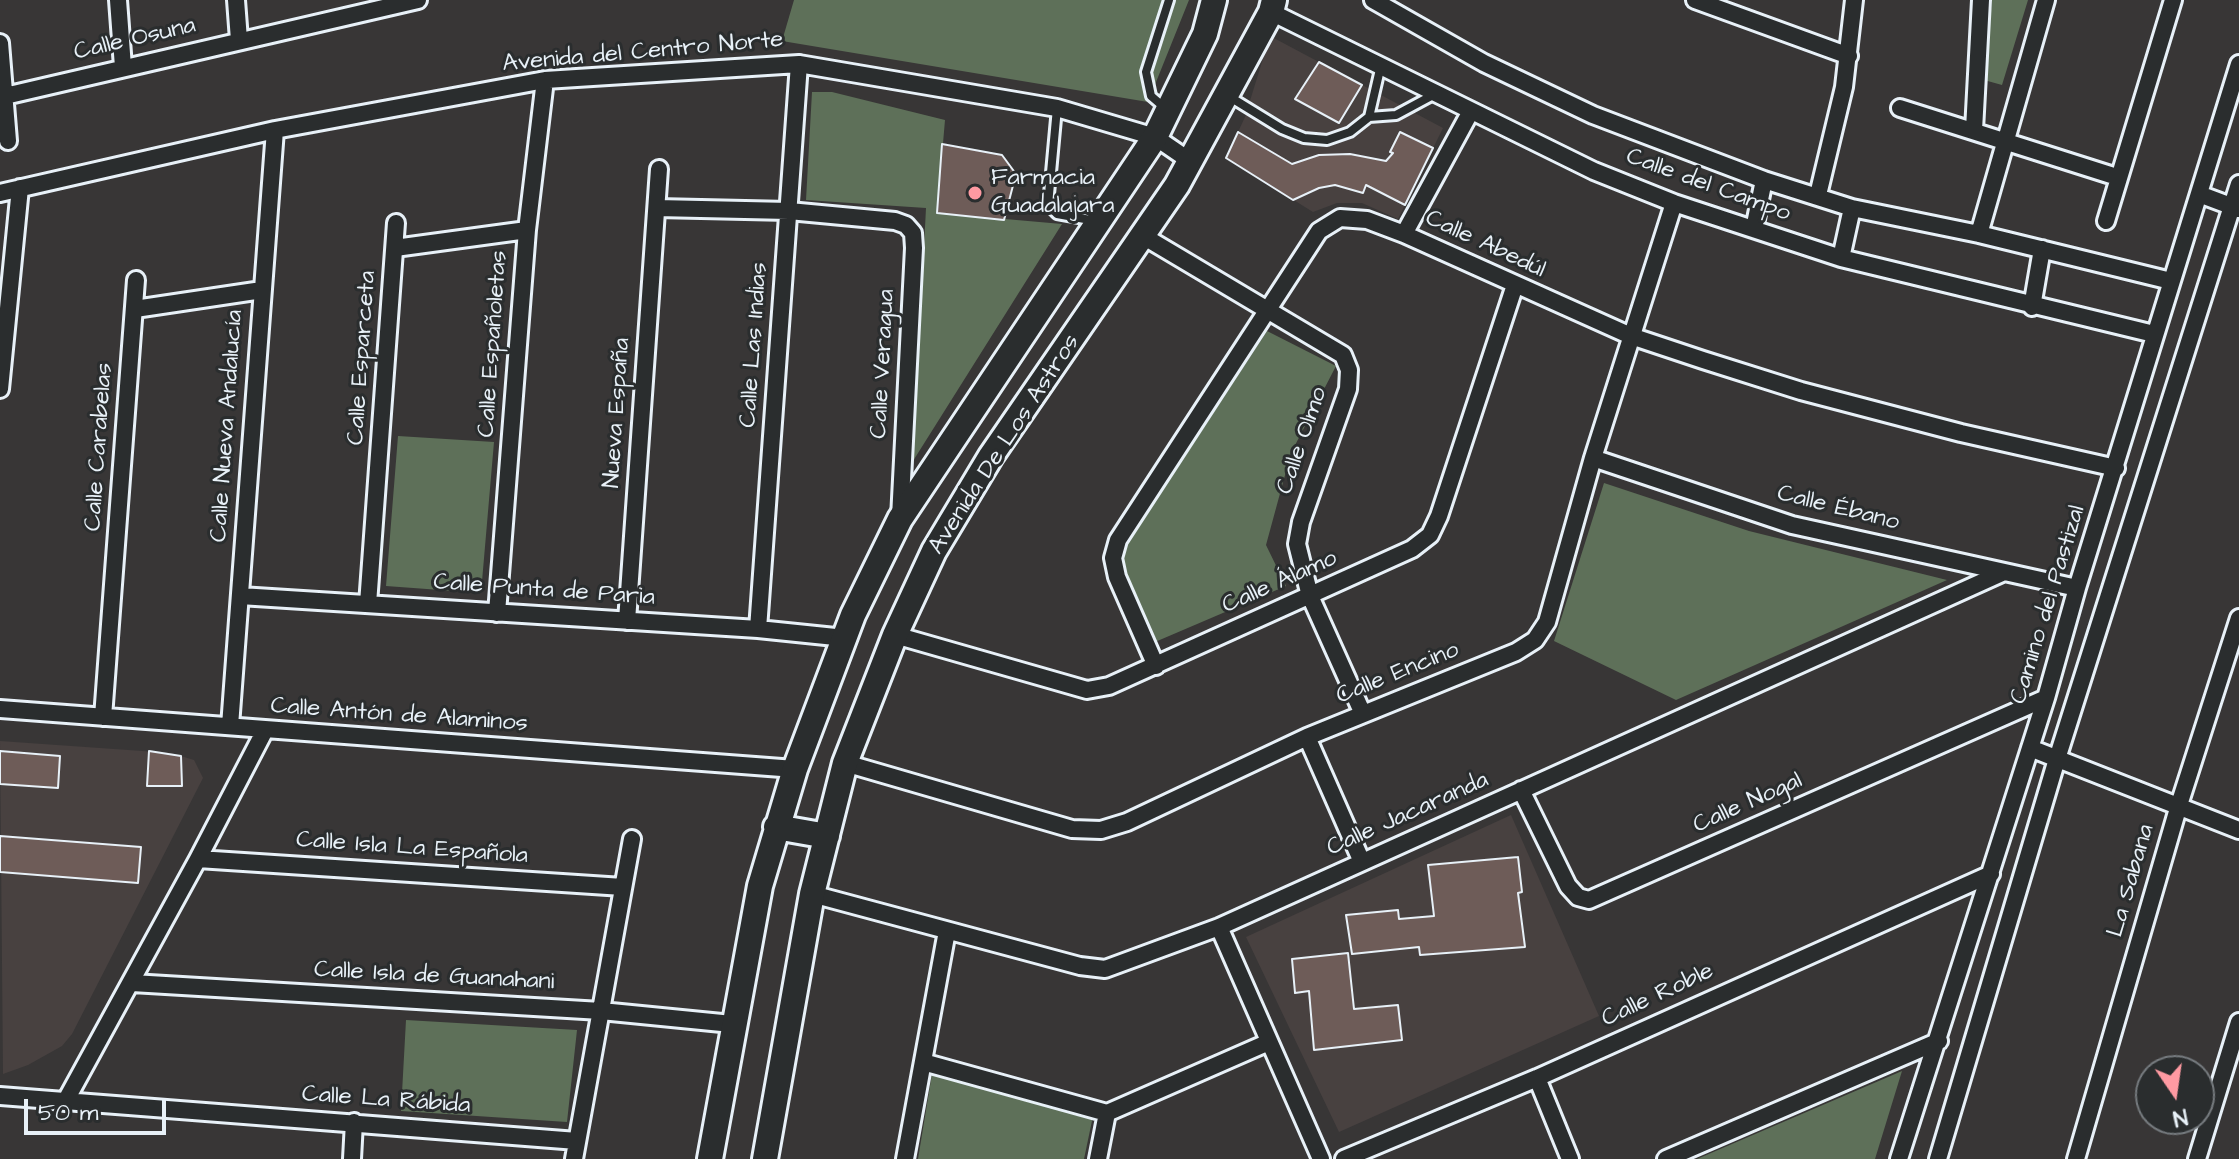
<!DOCTYPE html>
<meta charset="utf-8">
<style>
body{margin:0}
#map{position:relative;width:2239px;height:1159px;overflow:hidden;background:#383636;font-family:"Architects Daughter",sans-serif}
canvas{display:block}
.north{position:absolute;left:2135px;top:1055px;width:80px;height:80px;box-sizing:border-box;background:#2a2d2e;border:2px solid #767b7f;border-radius:50%;rotate:167deg;font-size:22px;font-weight:700;line-height:32px;text-align:center;color:#e8f1f8}
.north::after{content:'';display:block;margin:auto;width:28px;height:36px;background:#ff9aa2;clip-path:polygon(50% 0,100% 100%,50% 72%,0 100%)}
.scale{position:absolute;left:24px;top:1099px;width:142px;height:36px;box-sizing:border-box;border:4px solid #e8f1f8;border-top:0;padding-left:10px;font-size:24px;line-height:28px;white-space:nowrap;color:#e8f1f8;-webkit-text-stroke:6px #2a2d2e;paint-order:stroke}
</style>
<div id="map">
<canvas width="2239" height="1159"></canvas>
<div class="north">N</div>
<div class="scale">50 m</div>
</div>
<script>
const g = document.querySelector('canvas').getContext('2d');
g.lineJoin = 'round';
function fillPath(path, color) {
  g.fillStyle = color;
  g.fill(path, 'evenodd');
}
function toPath(rows) {
  const path = new Path2D();
  for (const r of rows) {
    path.moveTo(r[0], r[1]);
    for (let i = 2; i < r.length; i += 2) path.lineTo(r[i], r[i + 1]);
  }
  return path;
}
function stroke(path, color, width, dash) {
  g.strokeStyle = color;
  g.lineWidth = width;
  g.lineCap = dash ? 'butt' : 'round';
  g.setLineDash(dash || []);
  g.stroke(path);
}
function drawText(font, color, halo, rows, align = 'center') {
  g.font = font + ' "Architects Daughter",sans-serif';
  g.lineWidth = 6;
  g.setLineDash([]);
  g.textBaseline = 'middle';
  g.strokeStyle = halo;
  g.fillStyle = color;
  for (const [text, x, y, turn = 0] of rows) {
    g.save();
    g.translate(x, y);
    g.rotate((+turn || 0) * Math.PI / 180);
    g.textAlign = isNaN(turn) ? turn : align;
    if (halo) g.strokeText(text, 0, 0);
    g.fillText(text, 0, 0);
    g.restore();
  }
}
fillPath(toPath([
 [1270,36,1443,128,1398,219,1362,203,1337,203,1313,212,1226,158,1245,117],
 [0,741,171,753,194,760,203,778,72,1034,62,1046,28,1065,3,1074],
 [1511,815,1599,1016,1339,1132,1246,937]
]), '#484140');
fillPath(toPath([
 [794,0,1189,0,1148,102,782,41],
 [1992,0,2028,0,2002,85,1984,80],
 [812,92,832,92,945,120,937,213,1062,224,913,461,926,208,806,200],
 [1267,331,1336,366,1291,453,1266,545,1286,586,1155,642,1117,560],
 [398,436,494,442,481,593,386,586],
 [1604,483,1749,531,1947,580,1676,700,1554,641],
 [406,1020,577,1030,567,1122,401,1111],
 [1902,1071,1875,1159,1697,1159],
 [932,1074,1093,1116,1084,1159,918,1159]
]), '#5e7059');
const building = toPath([
 [1319,62,1362,85,1339,123,1295,99,1319,62],
 [1238,132,1292,164,1319,155,1350,154,1386,161,1393,153,1390,152,1400,132,1433,148,1405,205,1366,185,1363,193,1335,185,1319,188,1293,200,1226,158,1238,132],
 [942,144,1002,155,1016,174,1004,220,937,213,942,144],
 [0,751,60,756,58,788,0,784,0,751],
 [149,751,181,756,182,786,147,786,149,751],
 [0,836,141,847,138,883,0,872,0,836],
 [1518,857,1522,892,1518,893,1525,947,1420,955,1419,947,1352,954,1346,915,1398,910,1399,919,1434,916,1428,865,1518,857],
 [1348,953,1354,1009,1398,1005,1402,1040,1314,1050,1309,991,1295,993,1292,959,1348,953]
]);
fillPath(building, '#6e5c58');
stroke(building, '#e8f1f8', 2);
const lane = toPath([
 [1230,97,1282,129,1304,138,1327,140,1350,132,1369,117,1381,65],
 [1057,108,1048,205,1057,214,1096,221],
 [1165,108,1151,96,1146,72,1169,0],
 [1369,117,1396,115,1435,94]
]);
const street = toPath([
 [118,0,123,67],
 [236,0,239,40],
 [1373,0,1484,63,1593,115,1764,180,1852,208,1979,234,2171,281],
 [1695,0,1849,56],
 [1271,12,1594,171,1674,203,1841,258,2154,334],
 [0,43,8,141],
 [5,96,418,0],
 [1900,108,2117,177],
 [1974,130,1981,0],
 [0,193,275,130,545,80,799,64,1057,108,1155,137,1190,161],
 [2199,194,2239,209],
 [1818,195,1844,87,1854,0],
 [657,208,789,211,895,221,906,225,913,233,914,248,900,518],
 [2106,221,2173,0],
 [1754,229,1764,180],
 [1404,234,1471,111],
 [1979,234,2046,0],
 [1143,236,1343,355,1349,370,1348,389,1301,522,1297,544,1310,596,1363,714],
 [395,248,527,230],
 [1841,258,1852,208],
 [2032,307,2042,249],
 [135,309,262,290],
 [0,389,20,188],
 [1593,458,1792,525,2077,588],
 [240,596,758,629,845,638],
 [368,604,396,223],
 [497,613,527,230,545,80],
 [627,621,659,169],
 [758,629,799,64],
 [895,635,1087,690,1109,686,1412,549,1430,535,1439,516,1515,285],
 [1156,666,1117,577,1113,558,1118,540,1319,231,1340,218,1367,220,1404,234,1631,336,1703,360,1801,391,1961,433,2116,468],
 [0,709,795,769],
 [103,717,136,280],
 [230,726,275,130],
 [1307,737,1362,862],
 [2030,748,2239,830],
 [845,763,1072,829,1101,830,1127,822,1307,737,1516,652,1535,640,1547,622,1593,458,1674,203],
 [1521,790,1568,886,1578,897,1589,900,2046,698],
 [198,859,623,887],
 [812,894,1080,966,1105,969,1219,927,2002,573],
 [1219,927,1321,1159],
 [132,983,601,1011,732,1024],
 [923,1062,1107,1113],
 [1537,1078,1570,1159],
 [0,1096,577,1141],
 [65,1102,198,859,265,730],
 [352,1159,354,1122],
 [574,1159,632,839],
 [905,1159,947,931],
 [1098,1159,1107,1113,1269,1042],
 [1344,1159,1537,1078,1991,874],
 [1666,1159,1939,1041],
 [1899,1159,2046,698,2077,588,2239,64],
 [1938,1159,2057,759,2239,184],
 [2076,1159,2179,805,2239,618],
 [2197,1159,2239,1022]
]);
const secondary = toPath([
 [776,827,827,836],
 [710,1159,760,886,795,769,853,615,900,519,1155,137,1205,34,1214,0],
 [765,1159,812,894,845,763,895,635,934,551,991,456,1177,185,1271,12,1274,0]
]);
stroke(lane, '#e8f1f8', 14);
stroke(street, '#e8f1f8', 22);
stroke(secondary, '#e8f1f8', 30);
stroke(lane, '#2a2d2e', 8);
stroke(street, '#2a2d2e', 16);
stroke(secondary, '#2a2d2e', 24);
for (const [x, y, r, color] of [
 [975,193,8,"#ff9aa2"]
]) {
  const dot = new Path2D();
  dot.arc(x, y, r, 0, 2 * Math.PI);
  g.fillStyle = color;
  g.fill(dot);
  stroke(dot, '#2a2d2e', 3);
}
drawText('24px', '#e8f1f8', '#2a2d2e', [
 ["Calle Osuna",135,40,-13],
 ["Avenida del Centro Norte",643,53,-5],
 ["Calle del Campo",1708,186,20],
 ["Calle Abedúl",1485,245,25],
 ["Calle Españoletas",494,344,-86],
 ["Calle Las Indias",755,345,-86],
 ["Calle Esparceta",363,358,-86],
 ["Calle Veragua",884,364,-87],
 ["Nueva España",618,413,-86],
 ["Calle Nueva Andalucía",228,426,-86],
 ["Calle Olmo",1303,441,-71],
 ["Avenida De Los Astros",1005,445,-57],
 ["Calle Carabelas",100,447,-86],
 ["Calle Ébano",1838,509,14],
 ["Calle Álamo",1280,583,-24],
 ["Calle Punta de Paria",544,591,4],
 ["Camino del Pastizal",2049,605,-73],
 ["Calle Encino",1398,674,-22],
 ["Calle Antón de Alaminos",399,716,4],
 ["Calle Nogal",1748,804,-24],
 ["Calle Jacaranda",1408,815,-24],
 ["Calle Isla La Española",412,849,4],
 ["La Sabana",2132,881,-74],
 ["Calle Isla de Guanahani",434,977,3],
 ["Calle Roble",1658,996,-25],
 ["Calle La Rábida",386,1101,4]
]);
drawText('24px', '#e8f1f8', '#2a2d2e', [
 ["Farmacia",991,179],
 ["Guadalajara",991,207]
], 'left');
</script>
